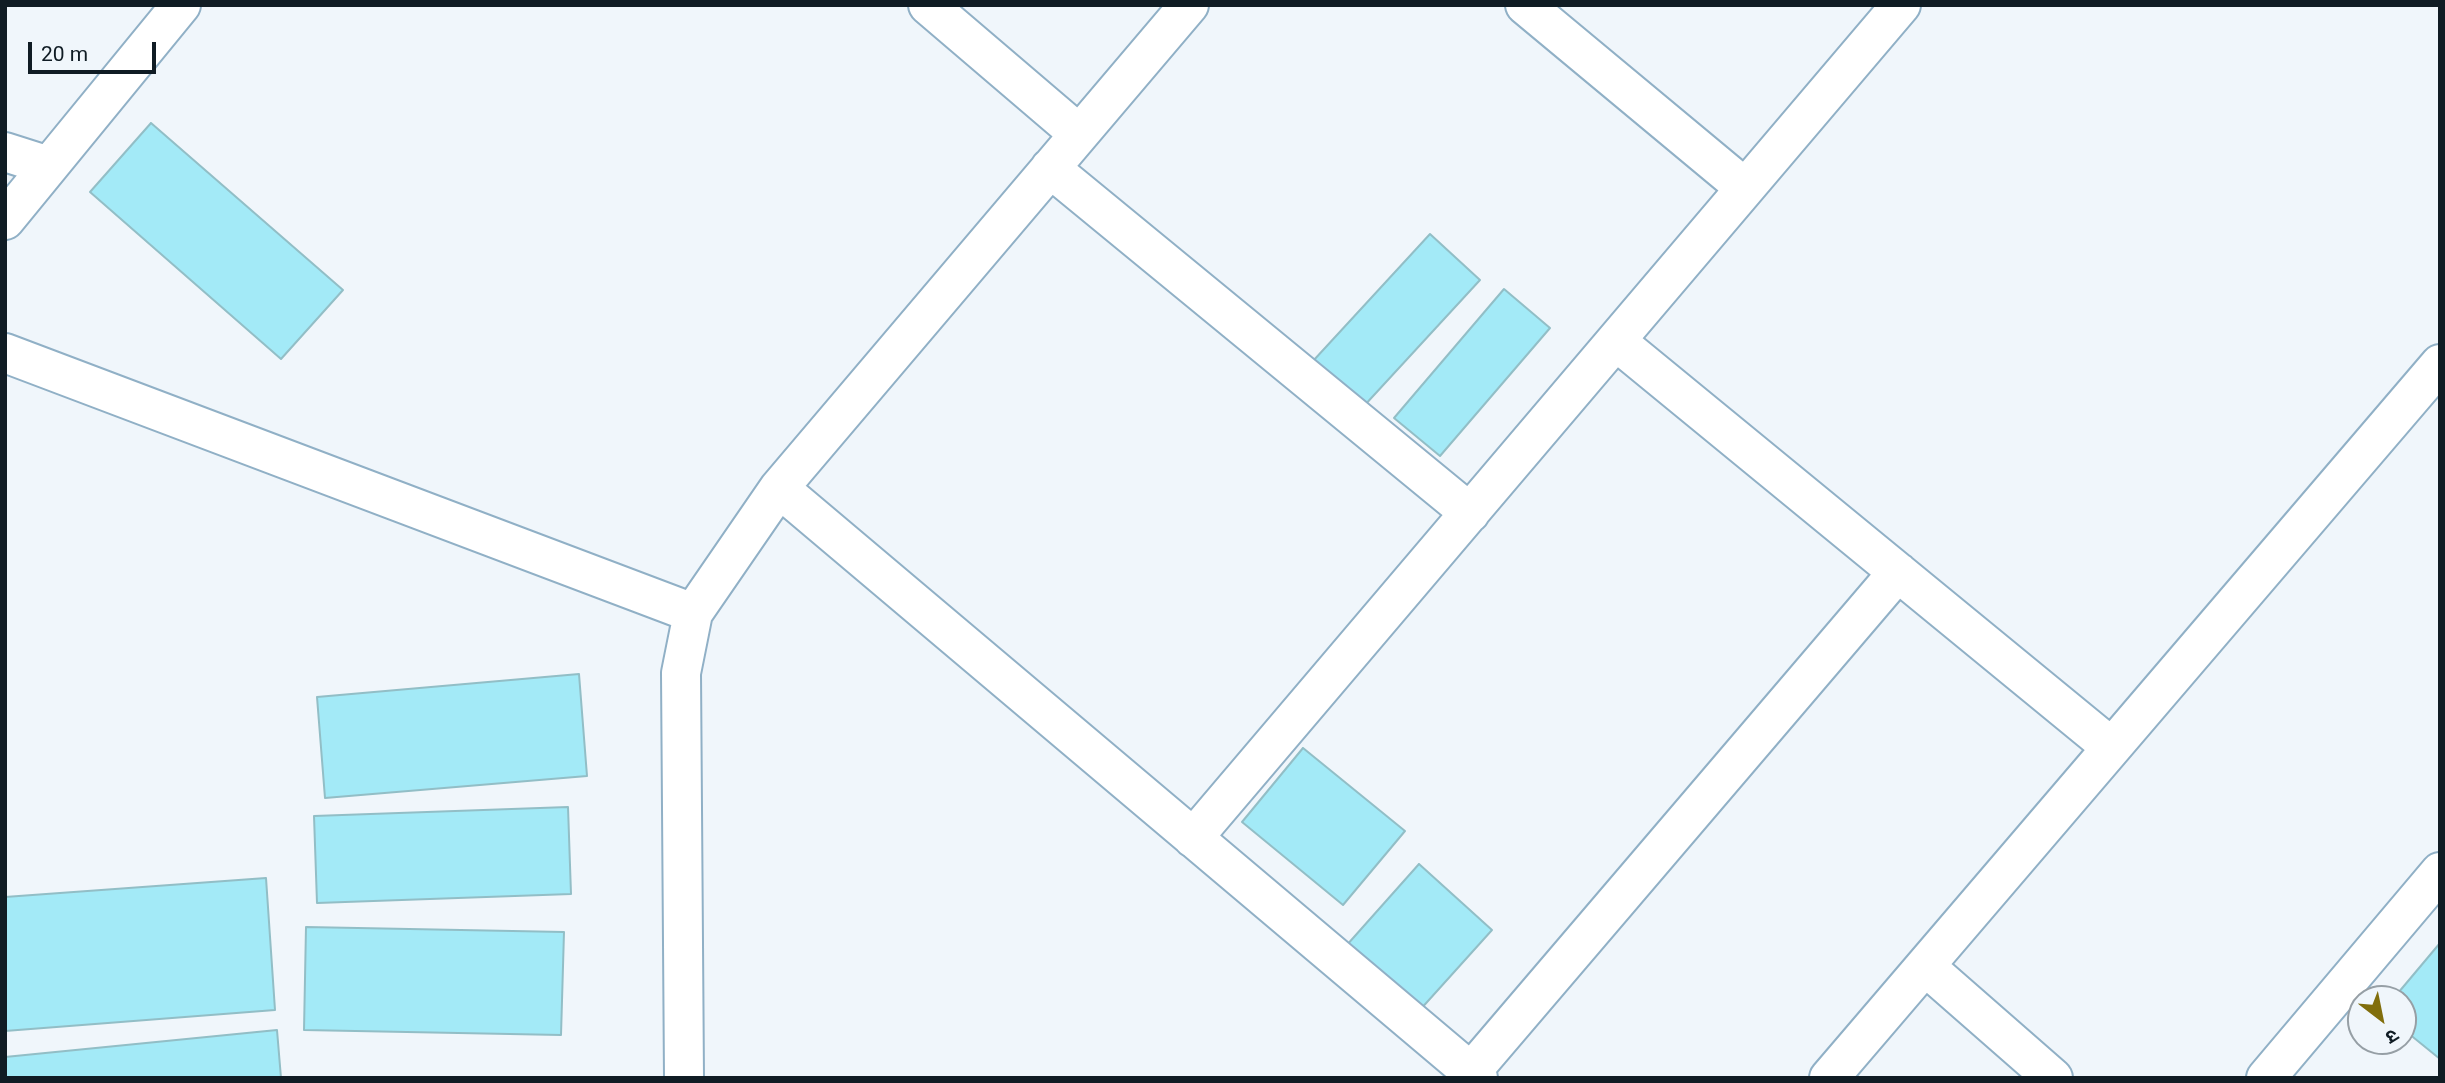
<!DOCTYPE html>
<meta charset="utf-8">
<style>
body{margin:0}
#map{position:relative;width:2445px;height:1083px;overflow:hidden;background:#f0f6fb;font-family:Roboto,"Noto Sans Devanagari",sans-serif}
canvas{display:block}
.frame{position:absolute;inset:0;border:7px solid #101c24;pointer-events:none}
.north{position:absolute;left:2347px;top:985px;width:70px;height:70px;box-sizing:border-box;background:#f0f6fb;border:2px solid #969fa5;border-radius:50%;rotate:148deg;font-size:19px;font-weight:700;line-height:28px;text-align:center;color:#101c24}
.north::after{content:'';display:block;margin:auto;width:24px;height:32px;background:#816e0c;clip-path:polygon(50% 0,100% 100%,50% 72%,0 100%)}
.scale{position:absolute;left:28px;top:42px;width:128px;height:32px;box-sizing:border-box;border:4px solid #101c24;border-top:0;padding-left:9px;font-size:21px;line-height:24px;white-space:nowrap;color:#101c24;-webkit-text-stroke:5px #f0f6fb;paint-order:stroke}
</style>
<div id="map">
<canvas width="2445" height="1083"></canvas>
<div class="frame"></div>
<div class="north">उ</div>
<div class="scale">20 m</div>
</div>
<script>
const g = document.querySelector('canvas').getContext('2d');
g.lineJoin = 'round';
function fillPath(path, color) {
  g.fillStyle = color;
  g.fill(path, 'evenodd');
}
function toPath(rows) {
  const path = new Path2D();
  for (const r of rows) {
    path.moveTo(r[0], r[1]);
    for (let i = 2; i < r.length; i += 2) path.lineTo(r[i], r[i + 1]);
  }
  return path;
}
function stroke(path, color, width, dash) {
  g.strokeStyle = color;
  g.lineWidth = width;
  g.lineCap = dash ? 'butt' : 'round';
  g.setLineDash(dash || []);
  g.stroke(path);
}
const building = toPath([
 [151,123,343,290,281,359,90,192,151,123],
 [1430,234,1480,280,1363,407,1313,361,1430,234],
 [1504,289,1550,328,1440,456,1394,418,1504,289],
 [579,674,587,776,325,798,317,697,579,674],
 [1303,748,1405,831,1343,905,1242,822,1303,748],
 [568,807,571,894,317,903,314,816,568,807],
 [1419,864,1492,930,1419,1011,1346,946,1419,864],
 [266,878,275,1010,5,1031,5,897,266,878],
 [306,927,564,932,561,1035,304,1030,306,927],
 [2440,943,2440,1059,2403,1029,2403,999,2393,999,2440,943],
 [277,1030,281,1078,5,1078,5,1057,277,1030]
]);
fillPath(building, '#a3eaf7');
stroke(building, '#92bec6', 2);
const minor = toPath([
 [928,5,1079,134],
 [1525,5,1745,188],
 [5,152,49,166],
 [1050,168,1470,513],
 [5,220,181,5],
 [1616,341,2111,747],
 [5,353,693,613],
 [779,488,1478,1078],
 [1193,838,1901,5],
 [1925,966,2053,1078],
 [1471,1072,1898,572],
 [684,1078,681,673,693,613,779,488,1189,5],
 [1829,1078,2440,364],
 [2266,1078,2440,872]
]);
stroke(minor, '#90b0c6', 42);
stroke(minor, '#fff', 38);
</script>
